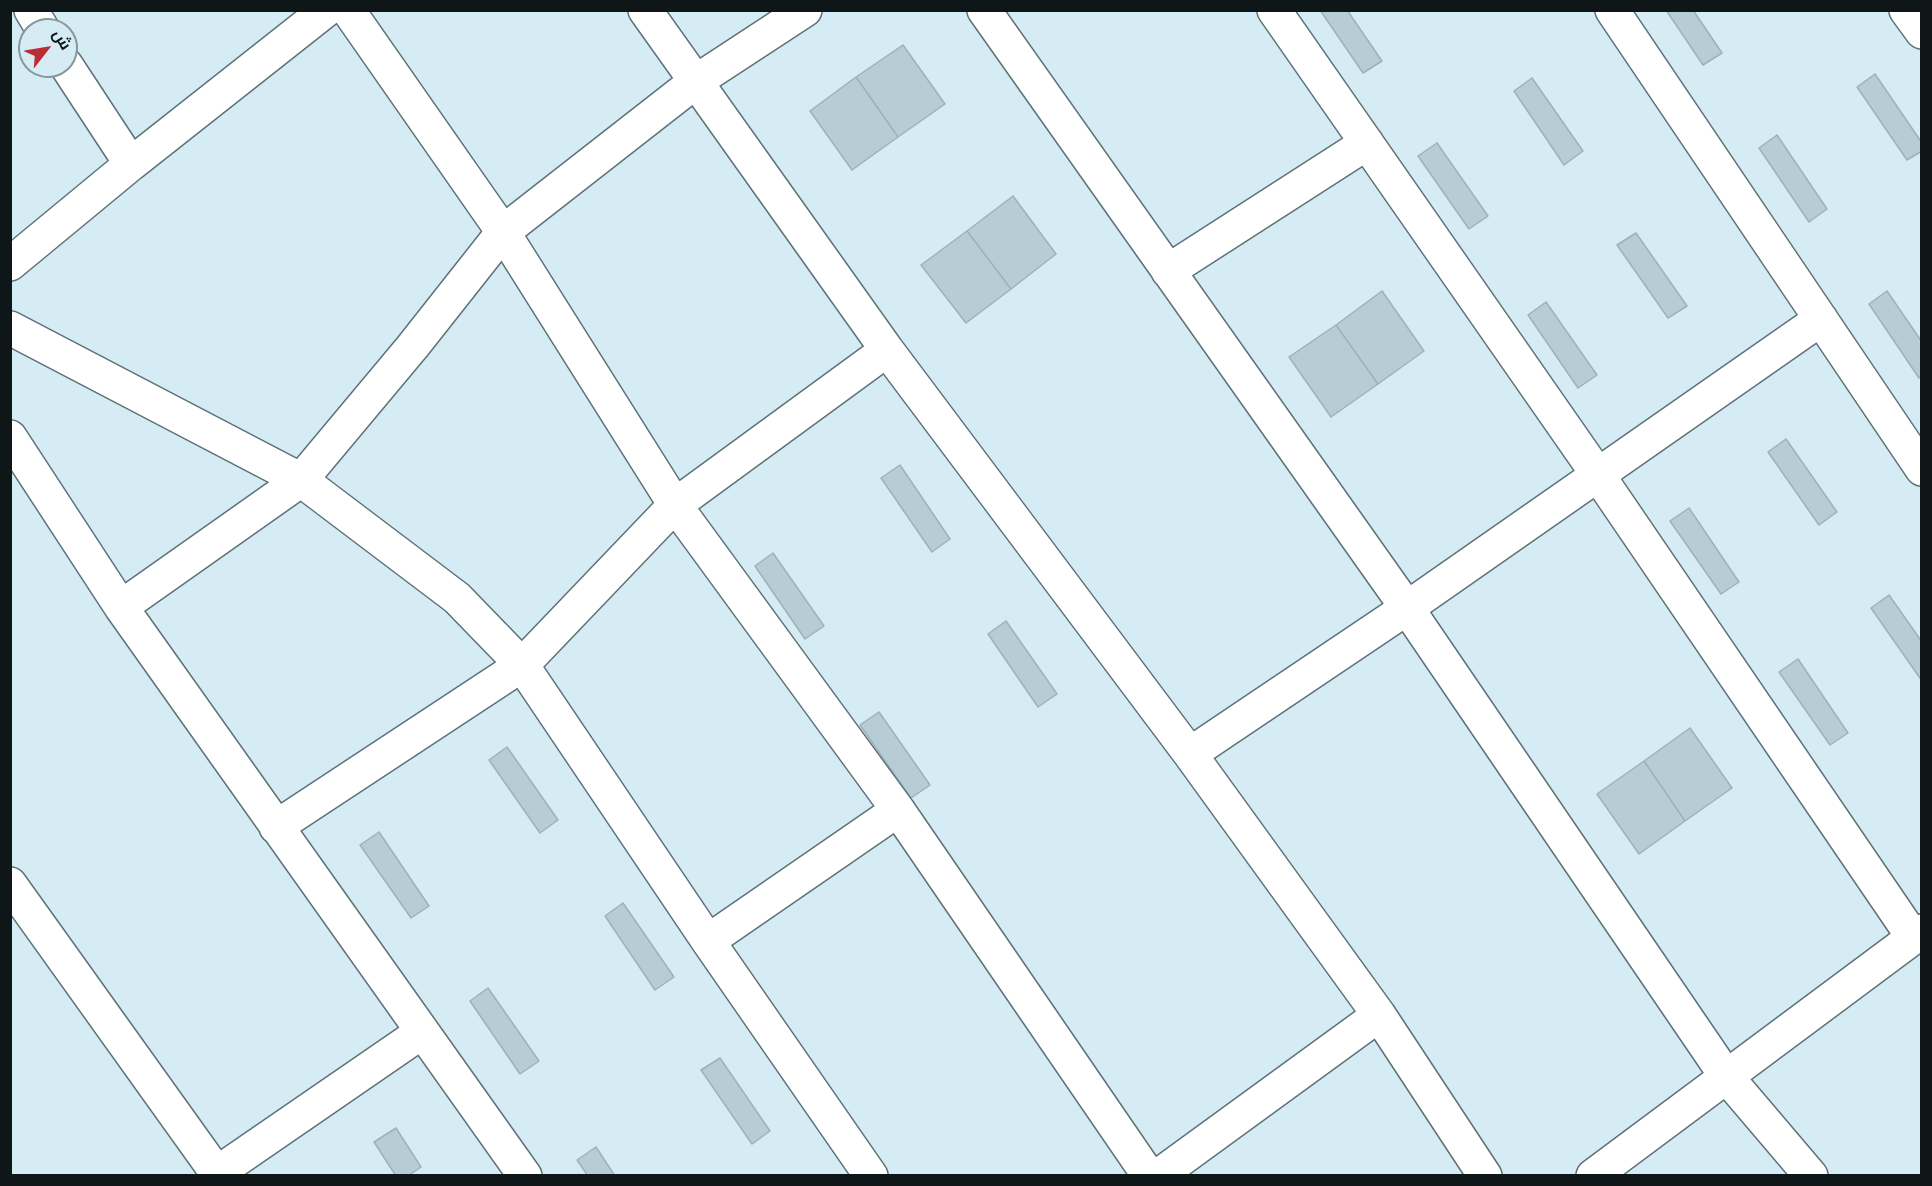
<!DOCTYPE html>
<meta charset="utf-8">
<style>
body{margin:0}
#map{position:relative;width:1932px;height:1186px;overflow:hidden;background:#d6ecf4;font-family:"Fira Sans",Cairo,sans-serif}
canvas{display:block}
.frame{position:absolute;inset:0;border:12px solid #0e1618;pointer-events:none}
.north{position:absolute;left:18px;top:18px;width:60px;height:60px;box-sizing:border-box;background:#d6ecf4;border:2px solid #86969c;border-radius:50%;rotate:59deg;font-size:16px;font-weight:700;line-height:24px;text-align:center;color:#0e1618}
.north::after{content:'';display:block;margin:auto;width:21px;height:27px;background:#bc2c35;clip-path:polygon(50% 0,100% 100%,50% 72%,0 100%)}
</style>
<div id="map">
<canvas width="1932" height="1186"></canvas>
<div class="frame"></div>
<div class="north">ش</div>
</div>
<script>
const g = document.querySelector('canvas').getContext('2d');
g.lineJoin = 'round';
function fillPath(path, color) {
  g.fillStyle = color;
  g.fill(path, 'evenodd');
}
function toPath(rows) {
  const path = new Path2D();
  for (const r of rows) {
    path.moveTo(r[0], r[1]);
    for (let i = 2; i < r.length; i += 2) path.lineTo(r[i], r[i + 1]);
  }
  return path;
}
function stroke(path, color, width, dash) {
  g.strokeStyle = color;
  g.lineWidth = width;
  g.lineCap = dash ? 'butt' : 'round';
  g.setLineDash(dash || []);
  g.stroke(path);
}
const building = toPath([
 [1320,10,1347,10,1382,61,1363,73,1320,10],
 [1666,10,1693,10,1722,53,1703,65,1666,10],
 [903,45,945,104,898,137,856,77,903,45],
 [1875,74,1922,143,1922,151,1907,160,1857,87,1875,74],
 [856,77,898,137,852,170,810,111,856,77],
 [1532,78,1583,151,1564,165,1514,91,1532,78],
 [1777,135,1827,209,1809,222,1759,148,1777,135],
 [1437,143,1488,216,1469,229,1418,156,1437,143],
 [1013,196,1056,254,1011,289,967,231,1013,196],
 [967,231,1011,289,966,323,921,265,967,231],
 [1636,233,1687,306,1668,318,1617,245,1636,233],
 [1382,291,1424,351,1378,384,1336,325,1382,291],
 [1887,291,1922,342,1922,376,1919,378,1869,304,1887,291],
 [1546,302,1597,375,1578,388,1528,315,1546,302],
 [1336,325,1378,384,1331,417,1289,357,1336,325],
 [1786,439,1837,512,1819,525,1768,452,1786,439],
 [900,465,950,539,932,552,881,478,900,465],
 [1689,508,1739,582,1721,594,1670,521,1689,508],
 [773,553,824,626,805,639,755,566,773,553],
 [1889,595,1922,642,1922,681,1871,608,1889,595],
 [1006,621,1057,694,1038,707,988,634,1006,621],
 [1798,659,1848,733,1830,745,1779,672,1798,659],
 [879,712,930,785,911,798,860,725,879,712],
 [1690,728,1732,788,1685,821,1644,761,1690,728],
 [507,747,558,820,540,833,489,760,507,747],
 [1644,761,1685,821,1639,854,1597,794,1644,761],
 [379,832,429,906,411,918,360,845,379,832],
 [623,903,674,977,655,990,605,916,623,903],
 [488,988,539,1061,520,1074,470,1001,488,988],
 [720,1058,770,1131,752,1144,701,1070,720,1058],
 [396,1128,421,1167,408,1176,396,1176,374,1142,396,1128],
 [596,1147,615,1176,588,1176,577,1160,596,1147]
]);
fillPath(building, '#b7cdd5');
stroke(building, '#9cb2b9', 1.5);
const minor = toPath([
 [31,10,43,30],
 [348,10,503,232,675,505,898,810,1149,1176],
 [645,10,887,350,1190,754,1379,1015,1485,1176],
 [984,10,1407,608,1726,1076,1811,1176],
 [1274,10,1598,475,1913,937],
 [1612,10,1922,469],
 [1906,10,1922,32],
 [66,65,131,164],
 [10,264,131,164,326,10],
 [1168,271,1367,143],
 [10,328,301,480,457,598,522,665,708,941,871,1176],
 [10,437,121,607,525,1176],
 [121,607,301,480,413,346,503,232,695,82,805,10],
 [1190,754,1407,608,1821,319],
 [276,827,522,665,675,505,887,350],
 [10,884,219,1176],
 [708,941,898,810],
 [217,1173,422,1032],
 [1158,1176,1379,1015],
 [1593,1176,1922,931]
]);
stroke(minor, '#5d7178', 36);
stroke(minor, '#fff', 33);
</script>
